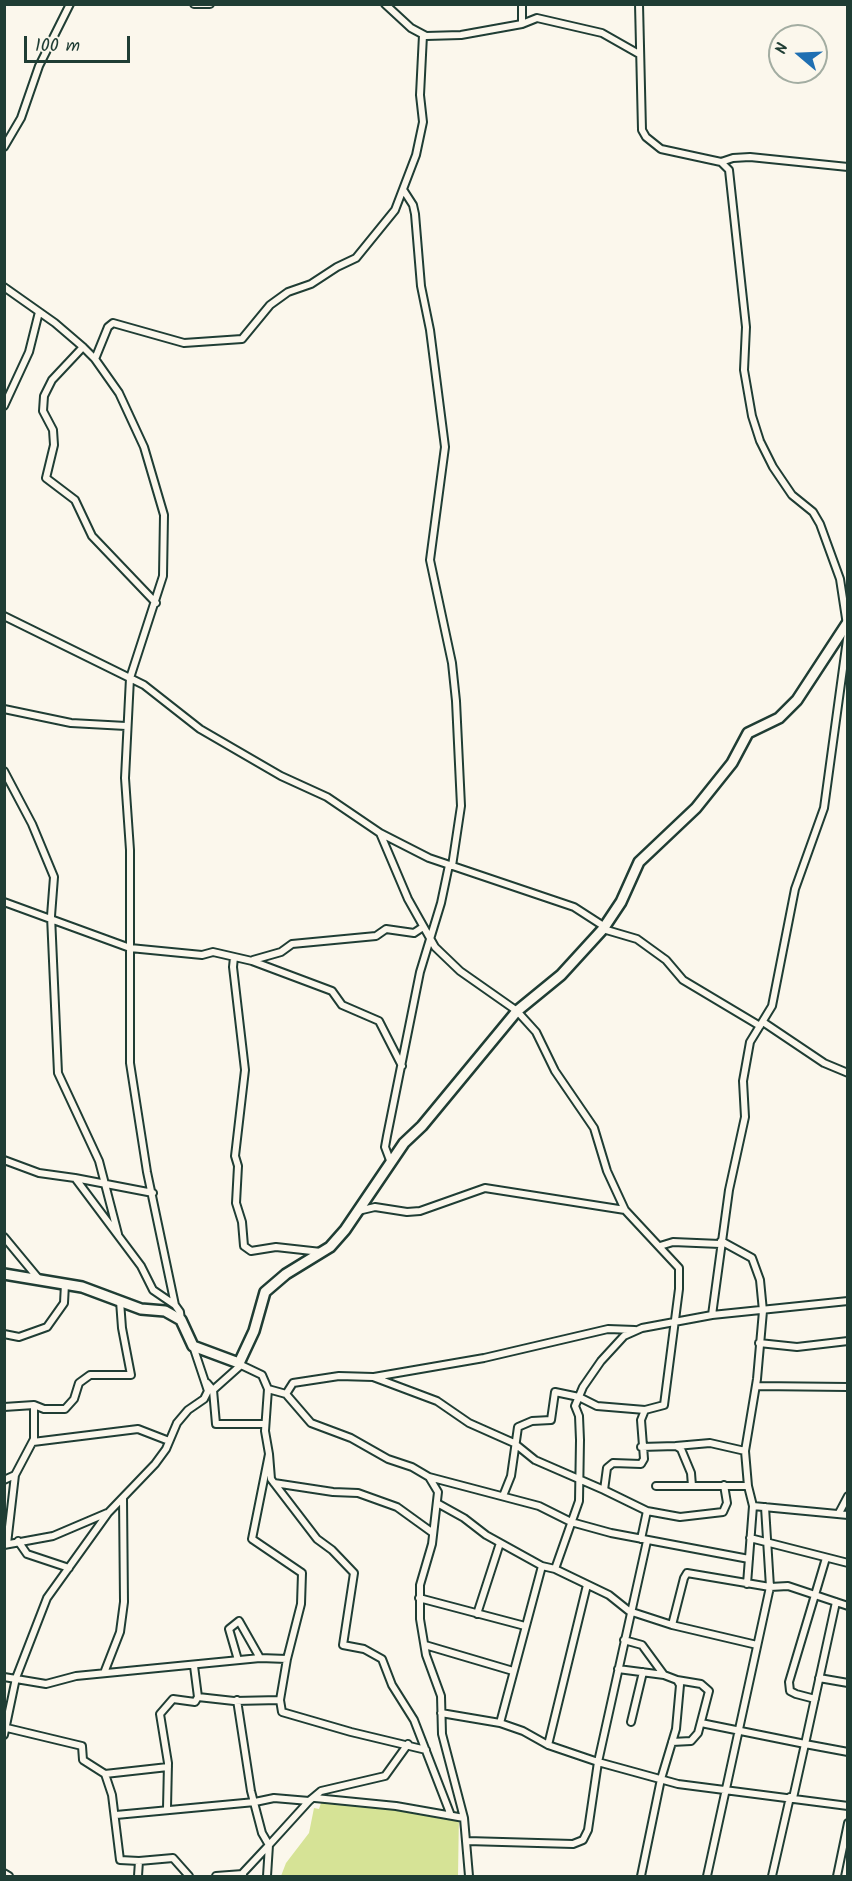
<!DOCTYPE html>
<style>
body{margin:0}
#map{position:relative;width:852px;height:1881px;overflow:hidden;background:#fbf7ec;font-family:Kalam,sans-serif}
canvas{display:block}
.frame{position:absolute;inset:0;border:6px solid #1f3d34;pointer-events:none}
.north{position:absolute;left:768px;top:24px;width:60px;height:60px;box-sizing:border-box;background:#fbf7ec;border:2px solid #a3ada2;border-radius:50%;rotate:289deg;font-size:16px;font-weight:700;line-height:24px;text-align:center;color:#1f3d34}
.north::after{content:'';display:block;margin:auto;width:21px;height:27px;background:#1f6fb2;clip-path:polygon(50% 0,100% 100%,50% 72%,0 100%)}
.scale{position:absolute;left:24px;top:36px;width:106px;height:27px;box-sizing:border-box;border:3px solid #1f3d34;border-top:0;padding-left:8px;font-size:18px;line-height:21px;white-space:nowrap;color:#1f3d34;-webkit-text-stroke:4px #fbf7ec;paint-order:stroke}
</style>
<div id="map">
<canvas width="852" height="1881"></canvas>
<div class="frame"></div>
<div class="north">N</div>
<div class="scale">100 m</div>
</div>
<script>
const g = document.querySelector('canvas').getContext('2d');
g.lineJoin = 'round';
function fillPath(path, color) {
  g.fillStyle = color;
  g.fill(path, 'evenodd');
}
function toPath(rows) {
  const path = new Path2D();
  for (const r of rows) {
    path.moveTo(r[0], r[1]);
    for (let i = 2; i < r.length; i += 2) path.lineTo(r[i], r[i + 1]);
  }
  return path;
}
function stroke(path, color, width, dash) {
  g.strokeStyle = color;
  g.lineWidth = width;
  g.lineCap = dash ? 'butt' : 'round';
  g.setLineDash(dash || []);
  g.stroke(path);
}
fillPath(toPath([
 [324,1794,459,1812,458,1876,281,1876,286,1863,309,1833,314,1808,319,1809]
]), '#d6e396');
const street = toPath([
 [194,4,210,4],
 [385,4,411,28,426,36,461,35,522,24,537,18,602,33,639,54],
 [522,4,522,24],
 [639,4,642,130,646,137,661,149,721,162,729,170,746,327,744,370,752,416,760,441,773,467,792,495,813,512,820,524,840,579,847,625],
 [4,147,21,118,39,66,70,4],
 [721,162,733,158,750,157,848,167],
 [404,191,413,205,415,214,421,286,430,330,445,447,430,560,452,663,456,701,461,806,452,866],
 [4,287,55,323,83,347,95,359,119,393,144,447,164,515,163,576,130,678,125,778,130,850,130,1063,147,1172,175,1305],
 [83,347,52,380,44,396,43,411,53,430,54,445,46,478,75,500,92,536,156,603],
 [95,359,108,327,113,323,184,343,242,339,270,305,288,292,311,284,337,267,356,258,395,210,416,155,423,122,420,95,423,35],
 [4,406,29,352,39,312],
 [4,616,144,685,200,729,281,776,327,797,380,833,408,899,435,947,460,971,517,1011,536,1032,555,1071,594,1128,607,1171,625,1210,679,1268,679,1289,664,1405,645,1410,597,1406,579,1397,555,1392,551,1420,532,1421,518,1427,511,1476,503,1496],
 [4,709,71,723,126,726],
 [4,771,32,824,54,877,51,916,58,1073,99,1161,118,1234],
 [380,833,429,858,574,907,605,927],
 [4,902,130,948,202,955,213,952,252,961,332,991,342,1005,379,1021,402,1066],
 [603,929,637,939,666,960,683,980,760,1026],
 [234,957,233,967,245,1070,235,1156,238,1166,236,1203,242,1222,244,1246,251,1251,276,1247,321,1252],
 [253,960,281,952,292,944,376,936,386,929,414,933,423,927],
 [763,1022,824,1063,848,1073],
 [4,1160,39,1173,75,1178,141,1266,153,1290,175,1305,180,1312,181,1320],
 [391,1163,385,1147,387,1136,420,972,441,903,449,865],
 [75,1178,153,1193],
 [358,1211,375,1207,407,1212,420,1211,485,1188,625,1210],
 [4,1237,38,1278],
 [721,1241,752,1258,760,1280,763,1311,757,1379,745,1451],
 [660,1246,673,1242,720,1244],
 [712,1315,729,1190,745,1117,743,1081,750,1042,772,1006,795,889,824,808,848,632],
 [4,1334,19,1337,47,1327,64,1303,65,1284],
 [759,1343,797,1347,848,1341],
 [240,1361,241,1365,262,1375,268,1389,286,1394,311,1423,351,1438,388,1459,412,1467,429,1477,438,1492,432,1544,420,1585,420,1619,426,1655,441,1696,442,1734,464,1818,469,1876],
 [374,1377,484,1358,608,1329,635,1330],
 [207,1383,213,1390,216,1424,265,1424],
 [756,1386,848,1387],
 [213,1390,241,1365],
 [286,1394,293,1383,339,1376,373,1377,437,1401,469,1423,514,1443,535,1460,604,1490,607,1468,613,1463,641,1464,644,1459,641,1420,645,1410],
 [4,1407,34,1405,44,1409,65,1409,74,1399,79,1383,90,1375,131,1375,122,1328,120,1301],
 [33,1442,138,1429,169,1441],
 [676,1446,710,1443,745,1451,748,1486,753,1506,747,1584],
 [641,1447,676,1446,681,1449,691,1473,692,1486],
 [269,1454,271,1479,317,1539,332,1550,354,1573,343,1645,364,1649,382,1659,392,1685,414,1720,450,1813],
 [429,1477,539,1506,571,1522,611,1533,749,1559],
 [4,1480,15,1475],
 [274,1483,333,1492,358,1493,397,1507,433,1533],
 [656,1486,748,1486],
 [604,1490,647,1511,680,1517,723,1512,727,1503,724,1485],
 [437,1503,464,1518,486,1535,542,1566,500,1723],
 [753,1506,848,1515],
 [839,1513,848,1496],
 [750,1538,848,1563],
 [641,1539,647,1511],
 [18,1541,27,1554,69,1568],
 [7,1544,15,1475,34,1439,34,1405],
 [4,1545,53,1536,107,1513],
 [542,1566,555,1569,579,1501,580,1440,579,1416,575,1406,583,1387,601,1361,624,1336,642,1328,712,1315,848,1301],
 [555,1569,609,1595,629,1611,672,1625,757,1645],
 [419,1598,525,1626],
 [836,1602,805,1744,848,1752],
 [477,1614,500,1543],
 [672,1625,684,1578,687,1573,770,1587,788,1586,848,1606],
 [624,1640,642,1645,664,1675,677,1680,680,1685,676,1729,661,1779,641,1876],
 [425,1645,513,1671],
 [238,1660,229,1629,239,1621,260,1658,287,1659,301,1604,302,1573,252,1539,269,1454,265,1431,268,1389],
 [194,1666,198,1697],
 [618,1669,664,1675],
 [104,1673,120,1632,124,1602,123,1498],
 [4,1677,46,1684,76,1676,260,1658],
 [819,1678,848,1683],
 [815,1699,796,1694,790,1691,789,1682,826,1558],
 [237,1700,251,1791,262,1833,269,1845,240,1876],
 [280,1700,287,1659],
 [441,1713,500,1723,523,1731,548,1745,598,1762,678,1784,848,1806],
 [631,1722,643,1672],
 [701,1723,805,1744,793,1798],
 [7,1728,82,1746,83,1760,105,1774,112,1795,120,1860,139,1861],
 [4,1735,16,1678,47,1598,108,1513,155,1464,166,1449,177,1423,188,1410,204,1399,208,1391,193,1346],
 [672,1742,691,1741,698,1733,709,1691,701,1684,677,1680],
 [548,1745,587,1585],
 [105,1774,168,1767],
 [315,1798,396,1806,464,1818],
 [167,1808,168,1763,160,1714,173,1699,195,1702,198,1697,234,1701,280,1700,282,1712,351,1732,426,1750],
 [116,1815,255,1802,274,1798,309,1801],
 [467,1841,573,1844,583,1840,588,1830,598,1762,647,1541],
 [4,1873,9,1876],
 [138,1876,139,1861,173,1858,189,1876],
 [216,1876,243,1874],
 [267,1876,269,1845,309,1801,321,1791,385,1776,408,1744],
 [707,1876,770,1587,765,1507],
 [772,1876,790,1797],
 [837,1876,848,1823]
]);
const secondary = toPath([
 [4,1274,82,1287,141,1309,165,1311,181,1320,193,1346,236,1362,240,1361,254,1331,265,1292,286,1274,330,1247,345,1230,404,1143,422,1126,517,1011,561,975,603,929,621,902,639,862,696,808,732,763,748,733,779,718,797,700,848,622]
]);
stroke(street, '#1f3d34', 10);
stroke(secondary, '#1f3d34', 14);
stroke(street, '#fbf7ec', 6);
stroke(secondary, '#fbf7ec', 9);
</script>
